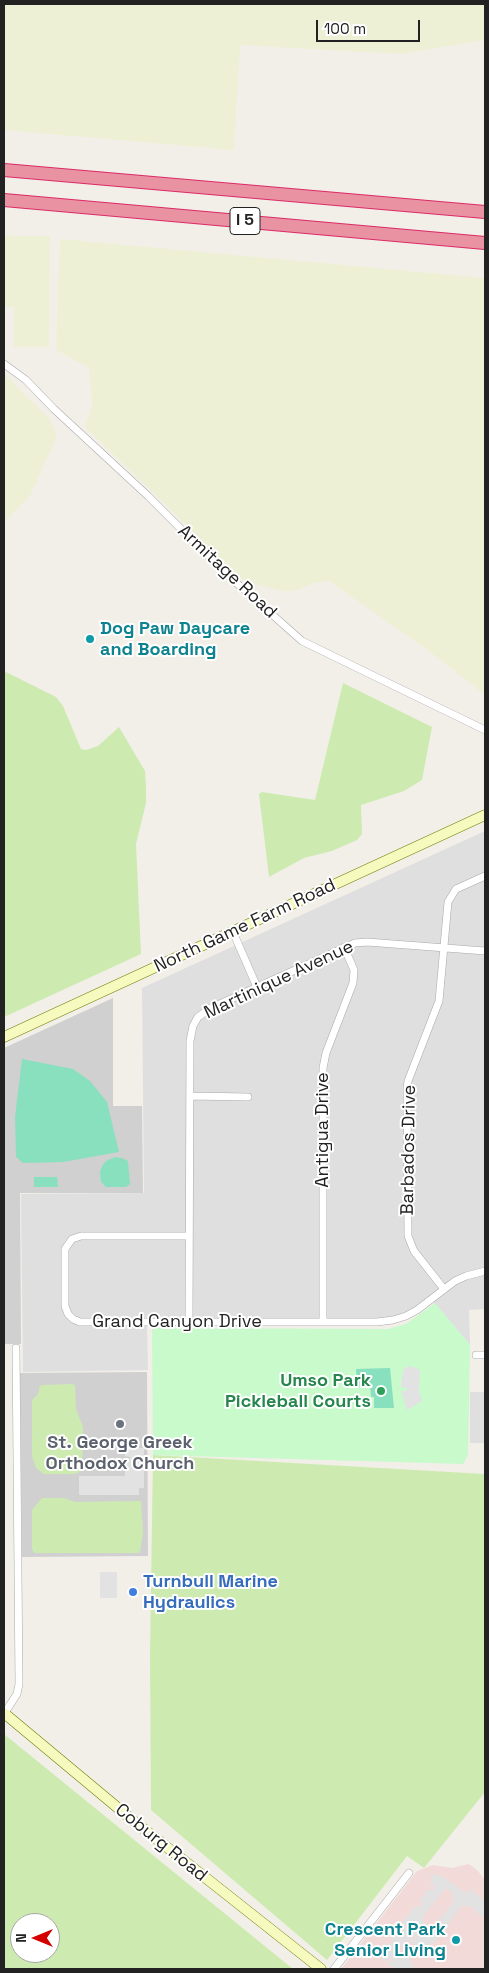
<!DOCTYPE html>
<style>
body{margin:0}
#map{position:relative;width:489px;height:1973px;overflow:hidden;background:#f2efe9;font-family:"Space Grotesk",sans-serif}
canvas{display:block}
.frame{position:absolute;inset:0;border:5px solid #222;pointer-events:none}
.north{position:absolute;left:10px;top:1913px;width:50px;height:50px;box-sizing:border-box;background:#fff;border:1px solid #a7a7a7;border-radius:50%;rotate:270deg;font-size:14px;font-weight:700;line-height:20px;text-align:center;color:#222}
.north::after{content:'';display:block;margin:auto;width:18px;height:22px;background:#d40000;clip-path:polygon(50% 0,100% 100%,50% 72%,0 100%)}
.scale{position:absolute;left:316px;top:20px;width:104px;height:22px;box-sizing:border-box;border:2px solid #222;border-top:0;padding-left:6px;font-size:15px;line-height:18px;white-space:nowrap;color:#222;-webkit-text-stroke:4px #fff;paint-order:stroke}
</style>
<div id="map">
<canvas width="489" height="1973"></canvas>
<div class="frame"></div>
<div class="north">N</div>
<div class="scale">100 m</div>
</div>
<script>
const g = document.querySelector('canvas').getContext('2d');
g.lineJoin = 'round';
function fillPath(path, color) {
  g.fillStyle = color;
  g.fill(path, 'evenodd');
}
function toPath(rows) {
  const path = new Path2D();
  for (const r of rows) {
    path.moveTo(r[0], r[1]);
    for (let i = 2; i < r.length; i += 2) path.lineTo(r[i], r[i + 1]);
  }
  return path;
}
function stroke(path, color, width, dash) {
  g.strokeStyle = color;
  g.lineWidth = width;
  g.lineCap = dash ? 'butt' : 'round';
  g.setLineDash(dash || []);
  g.stroke(path);
}
function drawText(font, color, halo, rows, align = 'center') {
  g.font = font + ' "Space Grotesk",sans-serif';
  g.lineWidth = 4;
  g.setLineDash([]);
  g.textBaseline = 'middle';
  g.strokeStyle = halo;
  g.fillStyle = color;
  for (const [text, x, y, turn = 0] of rows) {
    g.save();
    g.translate(x, y);
    g.rotate((+turn || 0) * Math.PI / 180);
    g.textAlign = isNaN(turn) ? turn : align;
    if (halo) g.strokeText(text, 0, 0);
    g.fillText(text, 0, 0);
    g.restore();
  }
}
fillPath(toPath([
 [485,831,485,1309,469,1310,470,1345,431,1299,393,1320,147,1322,148,1370,23,1372,21,1194,144,1193,142,988],
 [470,1392,485,1392,485,1443,470,1443]
]), '#e0dfdf');
fillPath(toPath([
 [469,1864,478,1871,485,1880,485,1969,341,1969,417,1871,433,1865,452,1868]
]), '#f2dad9');
fillPath(toPath([
 [113,998,113,1106,142,1106,143,1193,20,1193,21,1344,4,1344,4,1048],
 [147,1372,148,1556,22,1557,20,1373]
]), '#d0d0d0');
fillPath(toPath([
 [4,4,485,4,485,40,402,54,240,45,234,150,4,130],
 [4,236,50,236,49,347,14,347,14,307,4,307],
 [60,239,485,278,485,695,429,651,329,581,315,583,298,590,280,591,263,586,250,584,242,579,86,428,86,422,91,410,92,402,89,368,56,350],
 [4,374,50,419,57,436,30,496,4,522]
]), '#eef0d5');
fillPath(toPath([
 [4,671,56,697,63,706,81,749,86,750,98,746,119,727,145,771,146,787,146,803,136,844,141,954,4,1017],
 [343,683,432,727,422,780,404,791,361,805,362,834,357,840,332,851,304,858,269,877,259,794,262,792,315,800],
 [73,1384,75,1386,76,1409,83,1427,82,1469,78,1473,73,1474,44,1474,36,1468,32,1456,32,1400,38,1394,40,1386,43,1385],
 [153,1455,485,1474,485,1792,424,1868,407,1856,327,1960,151,1810,150,1654],
 [42,1498,64,1498,75,1502,141,1501,143,1532,140,1552,138,1553,34,1553,32,1548,32,1510],
 [4,1734,293,1969,4,1969],
 [20,1923,50,1923,50,1953,20,1953]
]), '#cdebb0');
fillPath(toPath([
 [435,1303,470,1345,468,1455,463,1464,153,1455,152,1328,388,1329,406,1324]
]), '#c8facc');
fillPath(toPath([
 [22,1059,73,1069,90,1081,107,1102,119,1152,63,1162,23,1163,16,1157,15,1117],
 [115,1157,122,1158,128,1161,130,1184,126,1187,106,1187,101,1182,100,1172,102,1166,106,1161],
 [34,1177,57,1177,58,1187,34,1187],
 [390,1368,394,1408,374,1408,374,1397,371,1397,370,1386,357,1387,356,1369]
]), '#88e0be');
fillPath(toPath([
 [411,1366,420,1370,419,1390,422,1401,407,1410,401,1391,406,1391,407,1388,401,1387,401,1382,404,1368],
 [130,1437,139,1437,139,1448,144,1448,144,1488,139,1488,139,1495,79,1495,79,1476,125,1476,125,1459,130,1459,130,1457,125,1456,125,1442,127,1438],
 [100,1572,117,1572,117,1598,100,1598],
 [437,1874,445,1878,465,1893,470,1889,485,1901,483,1906,485,1908,485,1919,470,1906,461,1906,434,1943,430,1945,427,1950,419,1948,406,1939,397,1952,402,1957,410,1958,413,1968,395,1969,388,1964,392,1960,389,1958,386,1962,377,1954,385,1943,388,1945,393,1943,390,1938,399,1927,402,1930,405,1927,402,1923,416,1905,421,1907,423,1903,420,1900,428,1889,434,1891,434,1886,431,1885,431,1876],
 [447,1889,453,1893,453,1903,433,1927,428,1925,414,1941,412,1940,425,1923,422,1918,443,1891]
]), '#e2e2e2');
const minor = toPath([
 [4,364,26,380,54,409,148,496,223,571,302,641,485,730],
 [233,932,257,987],
 [190,1096,248,1097],
 [189,1236,81,1236,72,1239,65,1249,65,1306,68,1314,73,1319,80,1322,377,1322,393,1320,406,1316,417,1310,455,1281,466,1276,485,1271],
 [444,1289,414,1251,408,1236,407,1089,408,1081,439,1001,448,902,456,889,485,876],
 [189,1322,190,1041,193,1026,198,1017,211,1008,355,943,367,942,485,951],
 [323,1322,323,1068,326,1053,353,983,354,970,344,947],
 [476,1355,485,1355],
 [4,1714,17,1694,19,1684,16,1348],
 [334,1969,409,1873]
]);
const secondary = toPath([
 [4,1037,485,815],
 [4,1713,130,1818,321,1969]
]);
const motorway = toPath([
 [4,170,485,212],
 [4,200,485,243]
]);
stroke(minor, '#a9a9a9', 8);
stroke(secondary, '#707d05', 11);
stroke(motorway, '#dc2a67', 14);
stroke(minor, '#fff', 7);
stroke(secondary, '#f7fabf', 10);
stroke(motorway, '#e892a2', 12);
for (const [x, y, r, color] of [
 [90,639,5,"#0f9aa8"],
 [381,1391,5,"#2e9e5b"],
 [120,1424,5,"#6b7280"],
 [133,1592,5,"#3f7fe0"],
 [456,1940,5,"#0f9aa8"]
]) {
  const dot = new Path2D();
  dot.arc(x, y, r, 0, 2 * Math.PI);
  g.fillStyle = color;
  g.fill(dot);
  stroke(dot, '#fff', 2);
}
for (const [x, y, w] of [
 [245,221,30]
]) {
  const box = new Path2D();
  box.roundRect(x - w / 2, y - 13.5, w, 27, 4);
  g.fillStyle = '#fff';
  g.fill(box);
  stroke(box, '#222', 1);
}
drawText('bold 16px', '#222', null, [
 ["I 5",245,221]
]);
drawText('18px', '#222', '#fff', [
 ["Armitage Road",227,572,43],
 ["North Game Farm Road",245,926,-25],
 ["Martinique Avenue",279,980,-25],
 ["Antigua Drive",323,1130,-90],
 ["Barbados Drive",409,1150,-89],
 ["Grand Canyon Drive",177,1322],
 ["Coburg Road",161,1843,39]
]);
drawText('bold 18px', '#0d838f', '#fff', [
 ["Dog Paw Daycare",100,629],
 ["and Boarding",100,650],
 ["Crescent Park",446,1930,"right"],
 ["Senior Living",446,1951,"right"]
], 'left');
drawText('bold 18px', '#27864d', '#fff', [
 ["Umso Park",371,1381],
 ["Pickleball Courts",371,1402]
], 'right');
drawText('bold 18px', '#5b616d', '#fff', [
 ["St. George Greek",120,1443],
 ["Orthodox Church",120,1464]
]);
drawText('bold 18px', '#366cbe', '#fff', [
 ["Turnbull Marine",143,1582],
 ["Hydraulics",143,1603]
], 'left');
</script>
